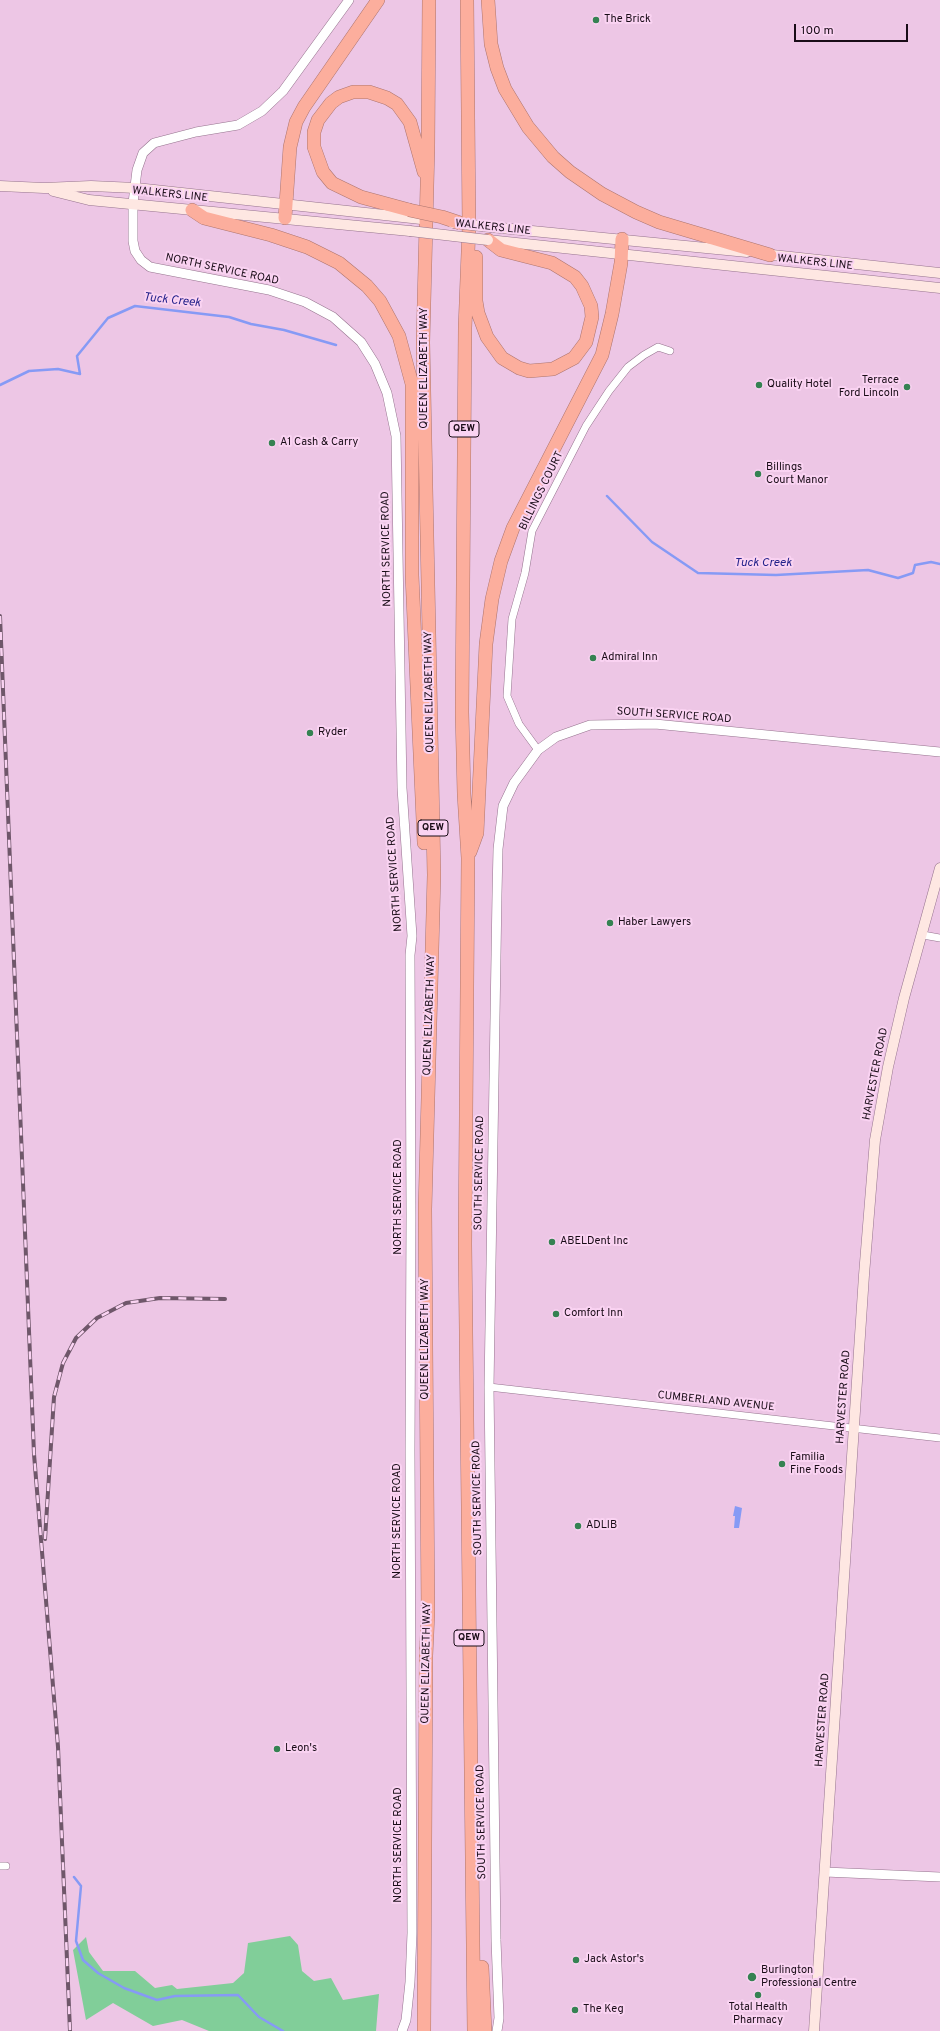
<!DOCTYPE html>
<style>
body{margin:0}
#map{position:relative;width:940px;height:2031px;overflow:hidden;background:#edc6e5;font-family:Overpass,sans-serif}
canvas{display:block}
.scale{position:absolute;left:794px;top:24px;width:114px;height:18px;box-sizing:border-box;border:2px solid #190c17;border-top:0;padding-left:5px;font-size:12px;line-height:14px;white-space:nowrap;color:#190c17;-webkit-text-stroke:3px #fad3f2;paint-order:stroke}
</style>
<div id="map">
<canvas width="940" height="2031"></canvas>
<div class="scale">100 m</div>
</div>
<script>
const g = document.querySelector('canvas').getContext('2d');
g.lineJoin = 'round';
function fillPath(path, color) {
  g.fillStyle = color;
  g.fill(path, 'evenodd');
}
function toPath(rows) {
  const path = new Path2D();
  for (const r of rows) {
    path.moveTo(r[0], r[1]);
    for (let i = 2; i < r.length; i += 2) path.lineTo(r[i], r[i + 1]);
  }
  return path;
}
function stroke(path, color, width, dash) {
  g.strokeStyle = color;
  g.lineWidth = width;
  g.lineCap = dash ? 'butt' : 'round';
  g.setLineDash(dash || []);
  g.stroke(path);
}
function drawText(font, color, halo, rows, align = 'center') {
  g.font = font + ' Overpass,sans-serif';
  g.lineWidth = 4;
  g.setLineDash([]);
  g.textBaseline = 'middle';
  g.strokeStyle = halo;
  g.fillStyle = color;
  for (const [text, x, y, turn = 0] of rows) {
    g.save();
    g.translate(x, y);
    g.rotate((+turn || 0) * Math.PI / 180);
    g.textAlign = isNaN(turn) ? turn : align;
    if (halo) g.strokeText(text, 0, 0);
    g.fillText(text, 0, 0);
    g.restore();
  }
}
fillPath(toPath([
 [290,1936,298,1945,302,1971,314,1981,331,1978,343,2000,379,1994,376,2031,209,2031,182,2020,153,2026,113,2003,86,2020,73,1950,86,1937,89,1952,103,1971,135,1971,155,1988,172,1985,177,1989,233,1983,244,1973,248,1943]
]), '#81ce99');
fillPath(toPath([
 [735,1506,742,1508,739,1528,734,1528,735,1516,733,1516]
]), '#869af5');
stroke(toPath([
 [0,385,29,371,58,369,80,374,77,356,108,318,135,306,229,317,251,324,284,330,336,345],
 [607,496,652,542,698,573,776,575,868,570,898,578,913,573,915,565,931,562,940,564],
 [74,1877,81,1886,76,1941,83,1960,98,1973,124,1988,157,2000,175,1996,238,1995,259,2017,283,2031]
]), '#869af5', 2.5);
const minor = toPath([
 [538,750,519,724,507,696,512,619,525,573,532,531,586,426,609,391,628,367,644,355,658,347,670,351],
 [923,935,940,938],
 [489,1387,940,1438],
 [0,1866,6,1866]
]);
const tertiary = toPath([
 [349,0,283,91,262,111,238,125,196,132,154,143,143,153,137,170,133,203,133,241,135,251,141,260,150,267,269,290,305,302,333,317,361,342,375,364,387,393,396,436,402,788,412,936,410,955,411,1217,410,1450,412,1933,410,1982,406,2020,402,2031],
 [825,1872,940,1877],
 [497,2031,499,2018,496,1940,489,1387,497,894,498,849,503,806,514,783,538,750,556,737,590,725,655,724,940,752]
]);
const secondary = toPath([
 [0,186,44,188,91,186,136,188,421,219],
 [53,191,89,200,410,231],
 [491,227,747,252],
 [488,240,940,288],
 [763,254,940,273],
 [814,2031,864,1275,875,1140,888,1067,904,998,940,868]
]);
const motorway = toPath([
 [467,0,469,227,465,328,462,712,464,794,468,858,465,1244,474,2031],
 [488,0,491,44,497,68,505,89,528,127,553,157,570,172,602,194,636,212,659,222,770,255],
 [192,210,204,218,271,235,307,247,339,263,367,286,380,301,399,336,412,384,412,575,424,843],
 [409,210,361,197,332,183,323,172,314,147,314,132,318,120,331,103,339,97,353,92,369,92,387,98,397,104,410,122,424,172],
 [285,218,290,147,296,122,304,107,378,0],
 [476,257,476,301,478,313,487,337,502,358,519,368,529,371,553,369,574,358,586,342,592,317,591,306,582,286,575,277,552,263,501,250,488,240],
 [470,852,477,833,486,644,492,599,501,561,513,528,602,355,612,314,621,263,622,239],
 [482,1967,485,2031],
 [424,2031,426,1656,428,1613,425,1209,434,875,423,342,428,147,429,0]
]);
stroke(minor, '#95738e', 8);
stroke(tertiary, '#95738e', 10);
stroke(secondary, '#95738e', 11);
stroke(motorway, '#ad756e', 14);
stroke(minor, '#fff', 7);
stroke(tertiary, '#fff', 9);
stroke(secondary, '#fee7e2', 10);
stroke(motorway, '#fcae9d', 13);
const rail = toPath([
 [0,616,34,1454,58,1747,70,2031],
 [45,1539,54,1397,63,1363,76,1338,97,1318,126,1303,160,1298,225,1299]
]);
stroke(rail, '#6f576a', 4);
stroke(rail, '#fad3f2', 2.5, [8]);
const secondaryBridge = toPath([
 [453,223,491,227],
 [410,231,488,240]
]);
const motorwayBridge = toPath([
 [409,210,442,217,460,223]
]);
stroke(secondaryBridge, '#95738e', 11, []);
stroke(motorwayBridge, '#ad756e', 14, []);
stroke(secondaryBridge, '#fee7e2', 10);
stroke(motorwayBridge, '#fcae9d', 13);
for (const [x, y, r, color] of [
 [596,20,4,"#358252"],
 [759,385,4,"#358252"],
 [907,387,4,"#358252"],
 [272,443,4,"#358252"],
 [758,474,4,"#358252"],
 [593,658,4,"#358252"],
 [310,733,4,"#358252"],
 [610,923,4,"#358252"],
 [552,1242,4,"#358252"],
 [556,1314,4,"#358252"],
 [782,1464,4,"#358252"],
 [578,1526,4,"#358252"],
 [277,1749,4,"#358252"],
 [576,1960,4,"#358252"],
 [752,1977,5,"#358252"],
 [758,1995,4,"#358252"],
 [575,2010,4,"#358252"]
]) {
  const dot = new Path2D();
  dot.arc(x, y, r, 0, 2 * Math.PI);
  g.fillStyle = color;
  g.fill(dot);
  stroke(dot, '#fad3f2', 1.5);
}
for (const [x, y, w] of [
 [464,429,30],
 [433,828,30],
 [469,1638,30]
]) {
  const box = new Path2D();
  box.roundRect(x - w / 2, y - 8, w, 16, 3);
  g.fillStyle = '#fad3f2';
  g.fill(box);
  stroke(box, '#190c17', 1);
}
drawText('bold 10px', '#190c17', null, [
 ["QEW",464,429],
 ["QEW",433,828],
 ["QEW",469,1638]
]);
drawText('11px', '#190c17', '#fad3f2', [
 ["The Brick",604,20],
 ["Terrace",899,381,"right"],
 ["Ford Lincoln",899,394,"right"],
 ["Quality Hotel",767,385],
 ["A1 Cash & Carry",280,443],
 ["Billings",766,468],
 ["Court Manor",766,481],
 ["Admiral Inn",601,658],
 ["Ryder",318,733],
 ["Haber Lawyers",618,923],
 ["ABELDent Inc",560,1242],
 ["Comfort Inn",564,1314],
 ["Familia",790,1458],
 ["Fine Foods",790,1471],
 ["ADLIB",586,1526],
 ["Leon's",285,1749],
 ["Jack Astor's",584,1960],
 ["Burlington",761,1971],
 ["Professional Centre",761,1984],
 ["Total Health",758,2008,"center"],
 ["Pharmacy",758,2021,"center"],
 ["The Keg",583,2010]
], 'left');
drawText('11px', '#190c17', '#fad3f2', [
 ["WALKERS LINE",170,195,6],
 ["WALKERS LINE",493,228,6],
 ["WALKERS LINE",815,263,6],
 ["NORTH SERVICE ROAD",222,270,12],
 ["QUEEN ELIZABETH WAY",425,368,-90],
 ["BILLINGS COURT",542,491,-64],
 ["NORTH SERVICE ROAD",387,549,-91],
 ["QUEEN ELIZABETH WAY",430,692,-91],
 ["SOUTH SERVICE ROAD",674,716,4],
 ["NORTH SERVICE ROAD",395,874,-94],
 ["QUEEN ELIZABETH WAY",430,1015,-88],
 ["HARVESTER ROAD",876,1074,-79],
 ["SOUTH SERVICE ROAD",480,1173,-89],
 ["NORTH SERVICE ROAD",399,1197,-90],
 ["QUEEN ELIZABETH WAY",426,1339,-90],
 ["HARVESTER ROAD",844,1397,-86],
 ["CUMBERLAND AVENUE",716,1402,6],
 ["SOUTH SERVICE ROAD",478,1498,-91],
 ["NORTH SERVICE ROAD",398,1521,-90],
 ["QUEEN ELIZABETH WAY",427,1663,-89],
 ["HARVESTER ROAD",823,1720,-86],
 ["SOUTH SERVICE ROAD",482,1822,-91],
 ["NORTH SERVICE ROAD",399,1845,-90]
]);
drawText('italic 12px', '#23228a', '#fad3f2', [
 ["Tuck Creek",172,301,6],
 ["Tuck Creek",763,564]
]);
</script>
